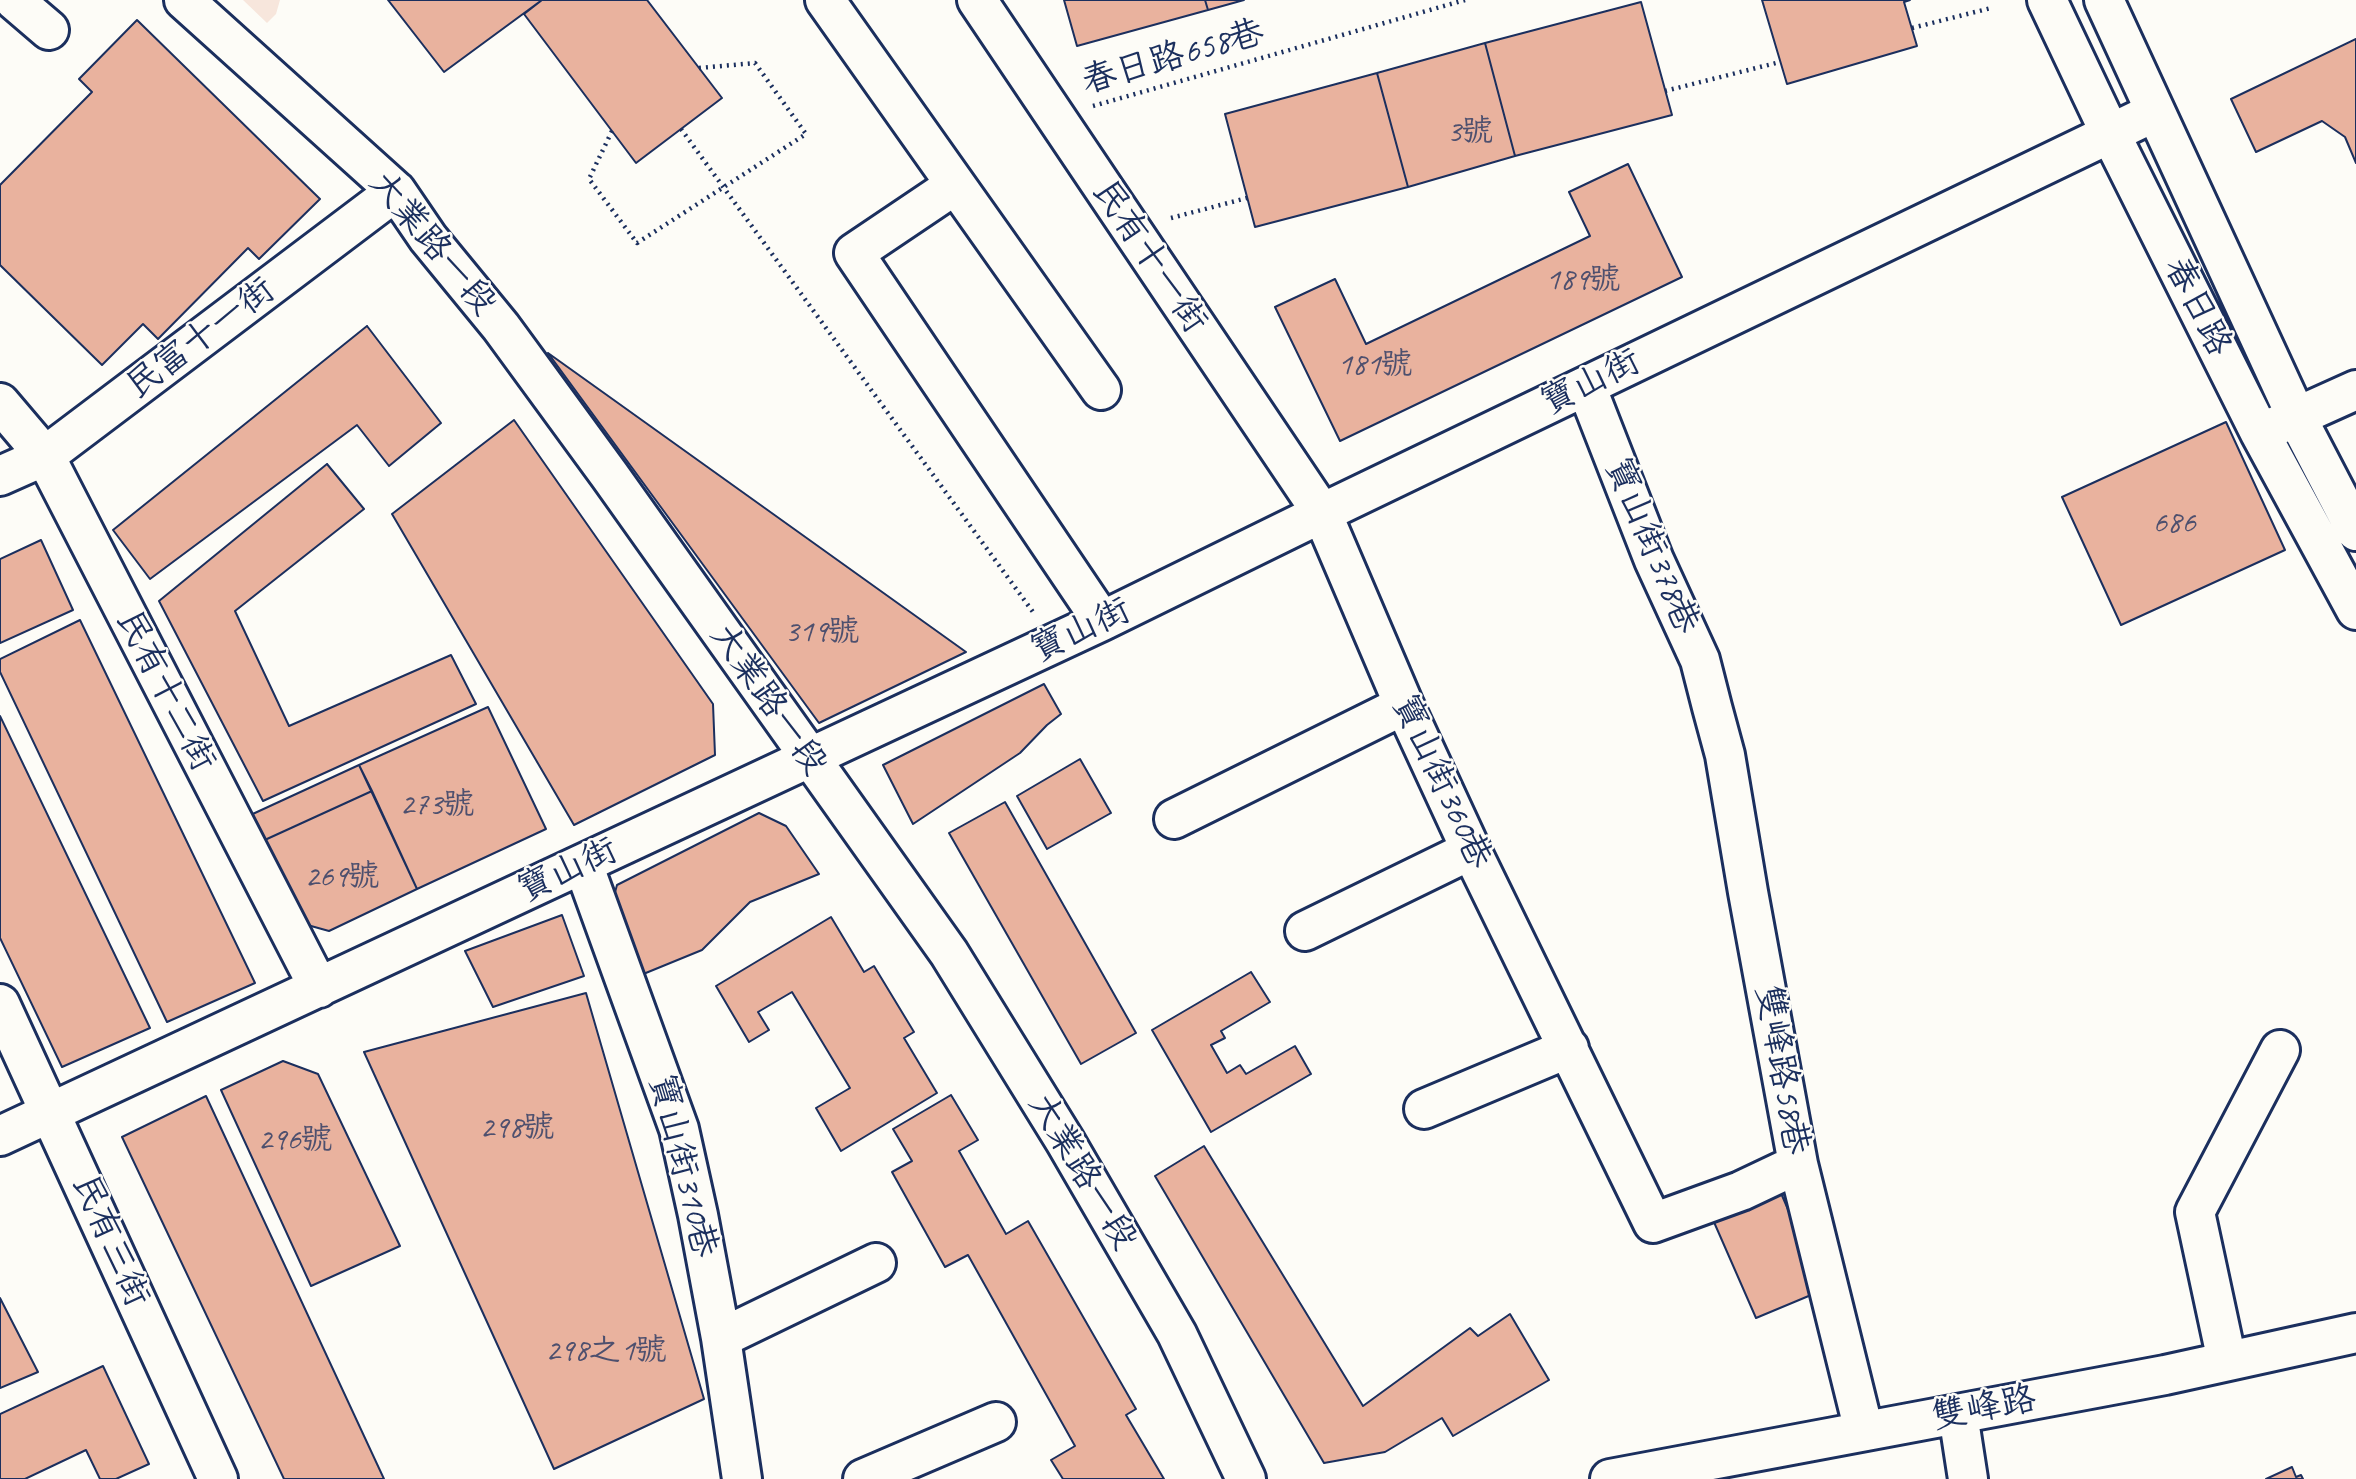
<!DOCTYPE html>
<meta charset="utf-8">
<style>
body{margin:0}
canvas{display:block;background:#fdfcf7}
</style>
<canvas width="2356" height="1479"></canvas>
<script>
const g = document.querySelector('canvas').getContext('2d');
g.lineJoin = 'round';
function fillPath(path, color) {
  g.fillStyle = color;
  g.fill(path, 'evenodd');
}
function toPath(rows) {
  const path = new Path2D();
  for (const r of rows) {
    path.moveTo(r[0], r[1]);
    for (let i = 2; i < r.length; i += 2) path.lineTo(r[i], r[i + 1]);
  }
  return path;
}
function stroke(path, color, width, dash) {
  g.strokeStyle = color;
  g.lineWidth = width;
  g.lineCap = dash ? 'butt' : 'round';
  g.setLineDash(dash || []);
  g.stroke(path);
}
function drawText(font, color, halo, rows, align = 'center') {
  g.font = font + ' Caveat,"LXGW WenKai TC",sans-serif';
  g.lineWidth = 5;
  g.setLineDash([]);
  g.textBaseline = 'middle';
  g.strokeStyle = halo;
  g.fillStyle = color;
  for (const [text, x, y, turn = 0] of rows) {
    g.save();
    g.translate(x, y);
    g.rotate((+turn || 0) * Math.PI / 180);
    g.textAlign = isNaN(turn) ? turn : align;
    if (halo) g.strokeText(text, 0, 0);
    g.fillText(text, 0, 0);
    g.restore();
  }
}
fillPath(toPath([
 [243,0,280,0,276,14,267,23]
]), '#f7e6dc');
const building = toPath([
 [388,0,542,0,444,72,388,0],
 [542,0,647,0,722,98,636,163,524,14,542,0],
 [1064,0,1205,0,1208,10,1077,46,1064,0],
 [1205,0,1244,0,1208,10,1205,0],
 [1762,0,1910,0,1904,2,1917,46,1787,84,1762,0],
 [1641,2,1672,115,1515,156,1485,43,1641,2],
 [137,20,320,199,259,259,248,248,158,339,143,324,102,365,0,265,0,185,92,92,79,79,137,20],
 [2356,39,2356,163,2345,137,2322,121,2256,152,2231,99,2356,39],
 [1485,43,1515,156,1408,187,1377,73,1485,43],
 [1377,73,1408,187,1255,227,1225,114,1377,73],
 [1628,164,1682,277,1340,441,1275,307,1335,279,1366,344,1590,236,1569,192,1628,164],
 [367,326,441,423,389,466,357,425,150,579,113,530,367,326],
 [548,353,611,398,966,652,819,723,548,353],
 [514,420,713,704,715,755,574,825,392,514,514,420],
 [2226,422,2285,550,2121,625,2062,497,2226,422],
 [327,464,364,509,235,611,289,726,451,655,476,704,263,801,159,601,327,464],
 [41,540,73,610,0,643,0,559,41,540],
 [80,620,255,983,167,1022,0,672,0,659,80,620],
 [1044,684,1061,714,1047,725,1020,753,913,824,883,765,1044,684],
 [488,707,546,829,417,889,359,765,488,707],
 [0,716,150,1028,62,1067,0,938,0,716],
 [1080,759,1111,813,1047,849,1017,796,1080,759],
 [359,765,372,791,256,844,244,818,359,765],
 [372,791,417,889,329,931,293,921,256,844,372,791],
 [1005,802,1136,1033,1081,1064,949,833,1005,802],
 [759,813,786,826,819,874,750,902,702,950,636,977,609,914,617,885,759,813],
 [562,915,584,976,493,1007,465,951,562,915],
 [831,917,864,972,874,966,914,1032,904,1038,937,1093,841,1151,816,1108,850,1088,792,992,758,1012,769,1030,749,1042,716,986,831,917],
 [1251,972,1270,1002,1221,1031,1225,1038,1211,1045,1227,1073,1240,1065,1246,1074,1295,1046,1311,1074,1211,1132,1152,1030,1251,972],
 [586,993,704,1399,554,1469,364,1052,586,993],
 [283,1061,318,1074,400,1246,311,1286,221,1090,283,1061],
 [951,1095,978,1140,959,1151,1006,1234,1028,1221,1136,1409,1126,1415,1164,1479,1063,1479,1051,1460,1075,1446,968,1255,945,1267,892,1172,912,1161,893,1129,951,1095],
 [206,1096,384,1479,284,1479,122,1137,206,1096],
 [1204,1146,1363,1406,1470,1328,1478,1336,1510,1314,1549,1380,1453,1436,1442,1418,1385,1452,1324,1463,1155,1176,1204,1146],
 [1777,1184,1823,1290,1756,1318,1710,1213,1777,1184],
 [0,1298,38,1372,0,1388,0,1298],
 [103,1366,149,1464,116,1479,100,1479,86,1450,25,1479,0,1479,0,1414,103,1366],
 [2292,1467,2296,1477,2301,1475,2303,1479,2266,1479,2292,1467]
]);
fillPath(building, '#e9b29e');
stroke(building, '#1b2f5e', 2);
const minor = toPath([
 [14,0,49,30],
 [184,0,396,191,428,238,501,327,610,476,949,953,1065,1141,1177,1334,1246,1479],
 [825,0,1101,390],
 [977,0,1322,513,1404,705,1471,850,1653,1223,1741,1191,1798,1164],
 [955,185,854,253,1102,621],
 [1586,386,1654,560,1700,660,1712,707,1725,755,1748,892,1798,1164,1864,1431],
 [0,403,45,456,319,988],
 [2265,431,2356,390],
 [0,476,45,456,396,191],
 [1174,819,1404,705],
 [583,864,679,1129,698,1215,721,1338,742,1479],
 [1305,931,1471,850],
 [0,1004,218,1479],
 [1424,1109,1569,1048],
 [0,1136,1102,621,1322,513,2155,112],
 [721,1338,876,1263],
 [2227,1361,2195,1212,2280,1050],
 [1958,1414,1968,1479],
 [863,1479,996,1422],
 [1610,1479,2165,1375,2356,1333]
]);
const major = toPath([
 [2047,0,2110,133,2260,433,2356,610],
 [2104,0,2296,416,2356,531]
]);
stroke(minor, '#1b2f5e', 44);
stroke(major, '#1b2f5e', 44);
stroke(toPath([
 [1912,28,1991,8],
 [1665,91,1780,62],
 [1093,106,1465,0],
 [681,129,1033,612],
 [612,131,589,179,637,243,806,134,755,63,699,68],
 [1171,218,1247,198]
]), '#1b2f5e', 4.5, [2, 5]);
stroke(minor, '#fdfcf7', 38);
stroke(major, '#fdfcf7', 38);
drawText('32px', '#4e506e', null, [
 ["3號",1470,133],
 ["189號",1583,281],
 ["181號",1375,366],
 ["686",2174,524],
 ["319號",822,633],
 ["273號",437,806],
 ["269號",342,878],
 ["298號",517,1129],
 ["296號",295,1141],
 ["298之1號",606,1352]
]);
drawText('35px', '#1b2f5e', '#fdfcf7', [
 ["春日路658巷",1173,58,-16],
 ["大業路一段",432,244,50],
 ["民有十一街",1149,257,56],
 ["春日路",2197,307,63],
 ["民富十一街",201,339,-37],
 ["寶山街",1591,383,-26],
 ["寶山街378巷",1651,546,67],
 ["寶山街",1081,631,-25],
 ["民有十二街",165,691,63],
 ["大業路一段",768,700,55],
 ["寶山街360巷",1441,782,65],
 ["寶山街",568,871,-25],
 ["雙峰路58巷",1781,1070,80],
 ["寶山街310巷",682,1166,76],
 ["大業路一段",1082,1172,59],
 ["民有三街",110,1241,66],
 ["雙峰路",1984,1409,-11]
]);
</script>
